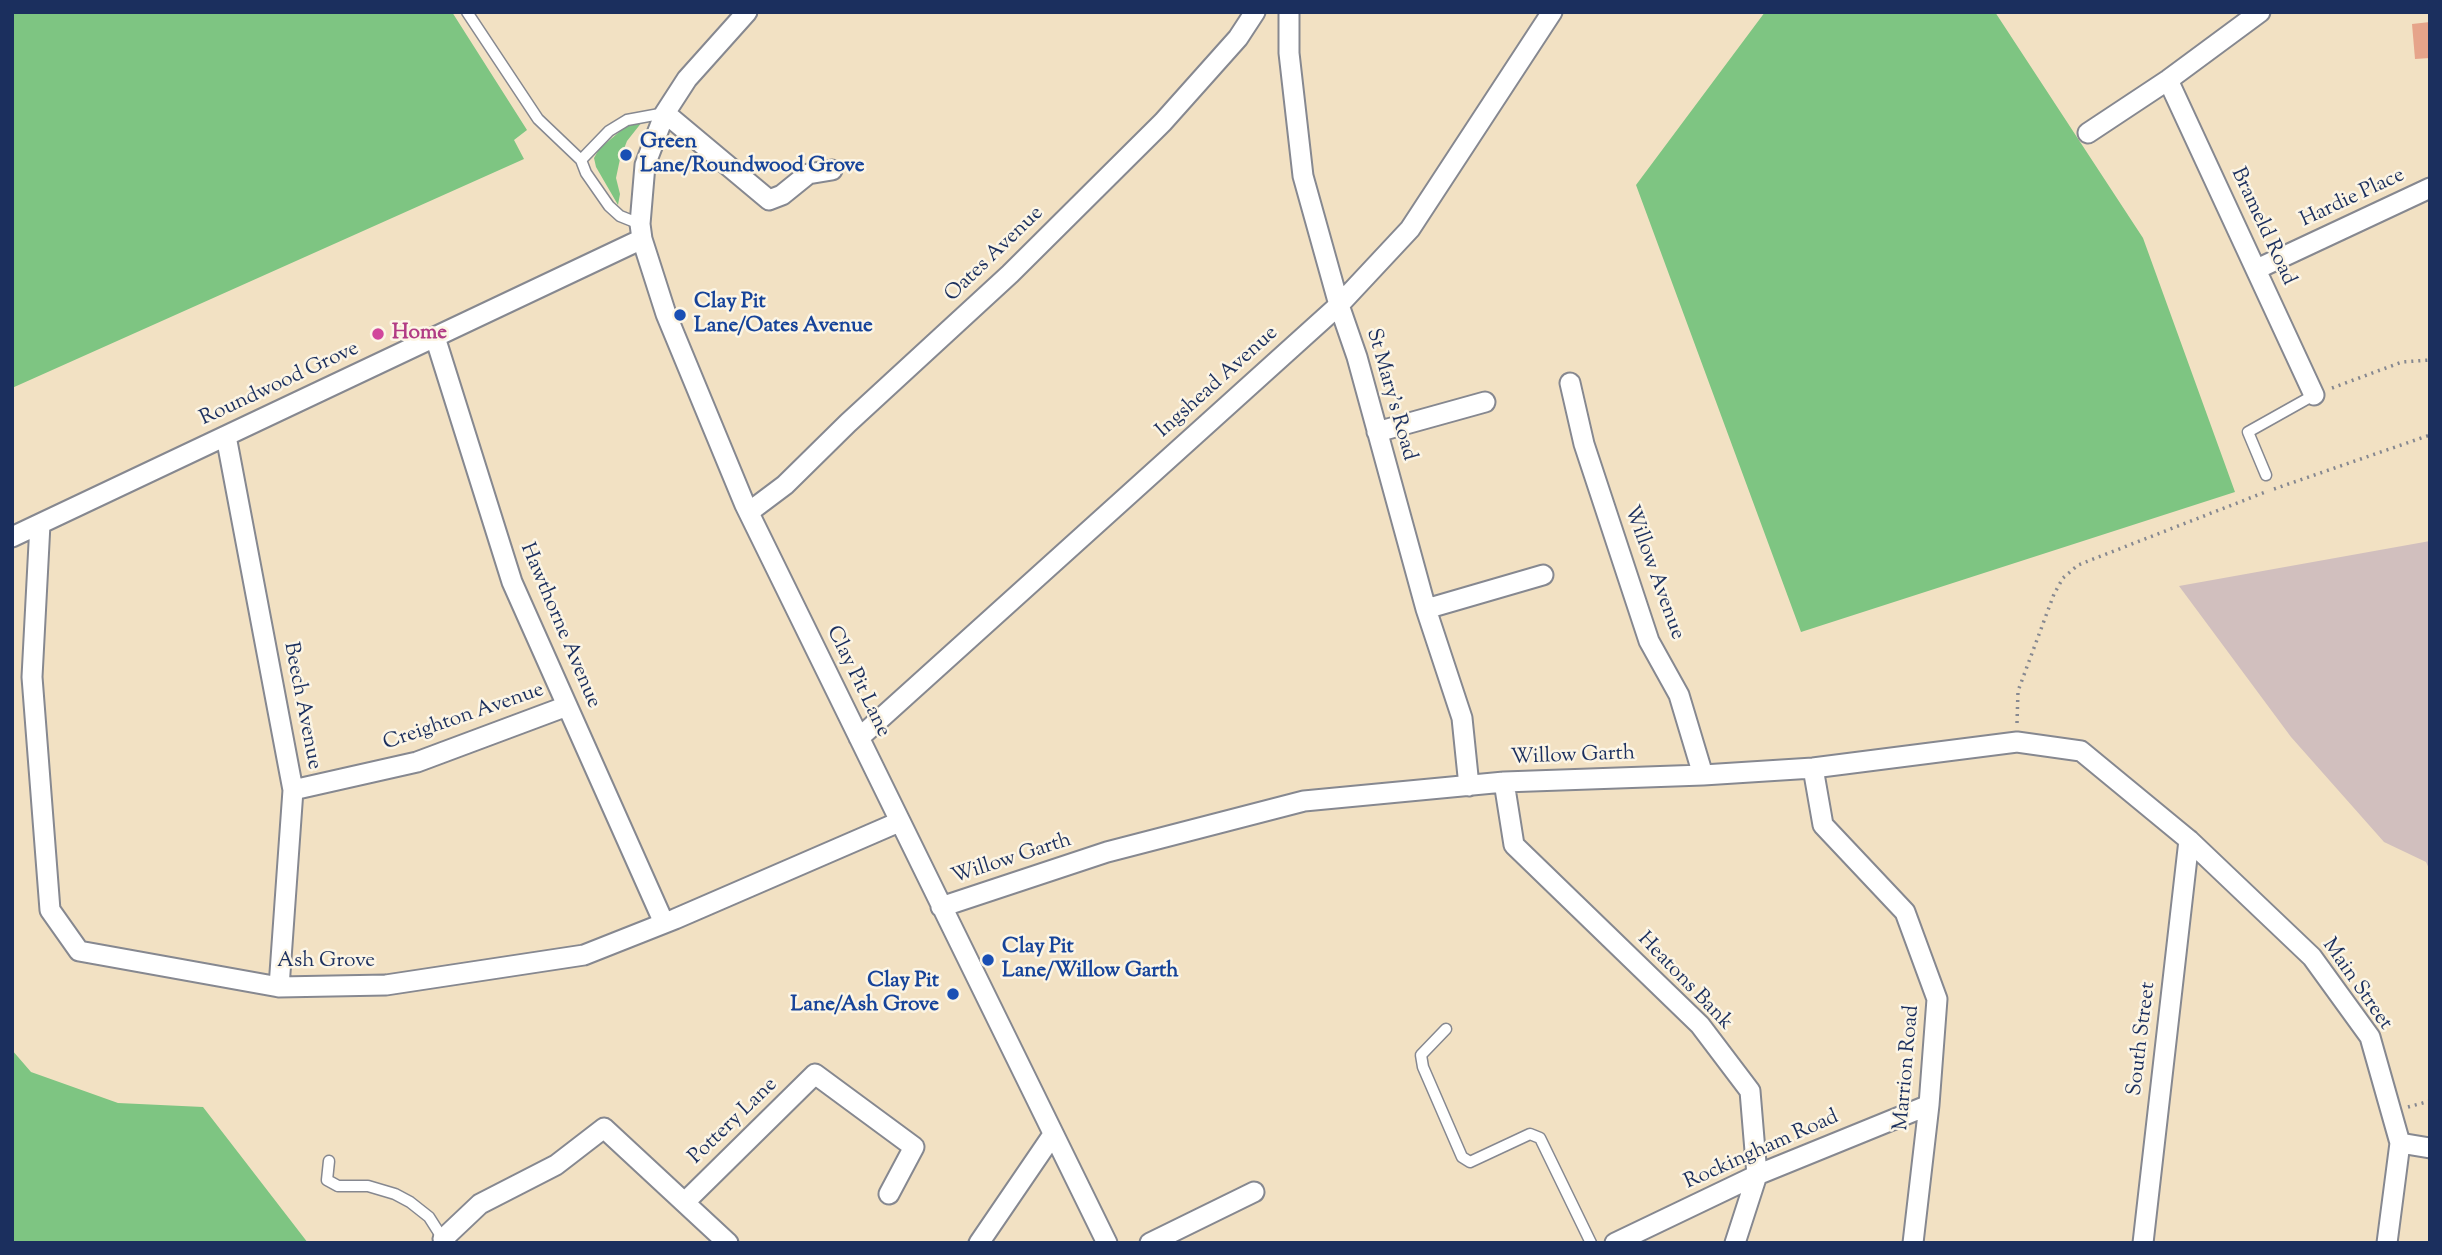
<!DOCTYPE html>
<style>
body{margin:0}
#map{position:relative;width:2442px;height:1255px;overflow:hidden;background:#f2e1c3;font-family:"Sorts Mill Goudy",serif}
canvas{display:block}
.frame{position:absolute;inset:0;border:14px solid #1b2f5e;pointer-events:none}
</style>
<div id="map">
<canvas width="2442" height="1255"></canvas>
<div class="frame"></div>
</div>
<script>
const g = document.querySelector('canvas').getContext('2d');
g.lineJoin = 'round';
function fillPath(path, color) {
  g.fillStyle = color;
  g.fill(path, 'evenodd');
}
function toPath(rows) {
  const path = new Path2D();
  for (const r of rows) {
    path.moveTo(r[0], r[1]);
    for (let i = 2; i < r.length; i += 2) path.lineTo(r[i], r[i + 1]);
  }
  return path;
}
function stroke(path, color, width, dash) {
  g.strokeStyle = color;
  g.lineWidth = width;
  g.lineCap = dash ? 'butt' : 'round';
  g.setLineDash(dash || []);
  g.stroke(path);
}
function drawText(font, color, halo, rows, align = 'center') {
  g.font = font + ' "Sorts Mill Goudy",serif';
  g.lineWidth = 5;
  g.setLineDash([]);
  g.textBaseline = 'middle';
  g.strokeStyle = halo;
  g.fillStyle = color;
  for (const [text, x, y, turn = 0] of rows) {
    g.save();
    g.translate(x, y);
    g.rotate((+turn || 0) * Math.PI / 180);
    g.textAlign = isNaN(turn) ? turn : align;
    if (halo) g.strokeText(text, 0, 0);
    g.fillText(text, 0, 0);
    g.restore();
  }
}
fillPath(toPath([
 [2430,541,2430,871,2426,862,2384,842,2291,737,2179,586]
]), '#d1bfbe');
fillPath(toPath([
 [12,12,452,12,527,130,514,140,524,159,12,388],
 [1765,12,1995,12,2143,238,2235,492,1801,632,1636,185],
 [631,122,642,122,627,141,620,159,616,178,620,194,618,205,596,167,594,158,599,149],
 [12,1050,31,1072,118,1103,203,1107,308,1243,12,1243]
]), '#7ec582');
fillPath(toPath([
 [2430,22,2430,58,2415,59,2412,24]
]), '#e6a48a');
const lane = toPath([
 [467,12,538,119,581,160,609,131,627,120,665,113],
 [581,160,586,173,609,206,620,216,640,224],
 [2266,475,2248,432,2314,395],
 [1446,1029,1421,1055,1423,1067,1462,1157,1470,1162,1530,1134,1540,1138,1591,1243],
 [329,1161,327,1180,338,1186,368,1186,395,1194,410,1202,429,1217,443,1239]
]);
const street = toPath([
 [747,12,687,79,665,113,645,165,640,224,642,239,666,314,745,505,1107,1243],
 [1289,12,1289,53,1303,176,1339,305,1357,357,1426,609,1462,718,1469,786],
 [2168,80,2314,395],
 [665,113,769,200,782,195,808,174,832,170],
 [2088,133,2168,80,2260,12],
 [2257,269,2430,188],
 [435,337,512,582,664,923],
 [1570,383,1584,444,1649,641,1679,695,1703,775],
 [1377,432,1485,402],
 [226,436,293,790,279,987],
 [749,512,785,485,848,423,1010,274,1163,122,1238,38,1255,12],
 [40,524,32,677,50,910,79,951,279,987,386,985,584,955,675,919,899,822],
 [12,537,642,239],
 [1426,609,1543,575],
 [859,738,1339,305,1410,229,1552,12],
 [1813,768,1823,825,1905,912,1937,999,1929,1105,1913,1243],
 [1504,782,1514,845,1700,1025,1750,1091,1757,1175,1735,1243],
 [293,790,417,762,567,706],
 [941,907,1107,852,1304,801,1504,782,1703,775,1813,768,2017,742,2081,751,2189,840,2312,957,2370,1037,2400,1143,2387,1243],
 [2400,1143,2430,1148],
 [685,1202,815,1074,914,1147,889,1194],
 [446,1243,443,1239,480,1204,556,1165,604,1128,728,1243],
 [979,1243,1052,1136],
 [1150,1243,1254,1192],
 [1615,1243,1757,1175,1929,1105],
 [2143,1243,2189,840]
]);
stroke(lane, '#868890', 13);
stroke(street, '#868890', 23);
stroke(toPath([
 [2332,388,2402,362,2430,360],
 [2274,489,2430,435],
 [2017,723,2018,691,2054,594,2063,578,2078,565,2268,491],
 [2408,1107,2430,1101]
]), '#868890', 3.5, [2, 5]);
stroke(lane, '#fff', 10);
stroke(street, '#fff', 19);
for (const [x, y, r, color] of [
 [626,155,7,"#1a4fb4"],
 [680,315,7,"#1a4fb4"],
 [378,334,7,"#d1479c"],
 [988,960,7,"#1a4fb4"],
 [953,994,7,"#1a4fb4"]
]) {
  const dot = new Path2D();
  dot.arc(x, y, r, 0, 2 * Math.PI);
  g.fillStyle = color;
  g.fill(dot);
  stroke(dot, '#fcf5e5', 2.5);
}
drawText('bold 21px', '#164399', '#fcf5e5', [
 ["Green",640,143],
 ["Lane/Roundwood Grove",640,167],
 ["Clay Pit",694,303],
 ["Lane/Oates Avenue",694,327],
 ["Clay Pit",1002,948],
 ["Lane/Willow Garth",1002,972],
 ["Clay Pit",939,982,"right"],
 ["Lane/Ash Grove",939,1006,"right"]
], 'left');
drawText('21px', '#1b2f5e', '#fcf5e5', [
 ["Hardie Place",2353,199,-25],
 ["Brameld Road",2262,227,65],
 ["Oates Avenue",995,255,-44],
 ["Ingshead Avenue",1218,383,-42],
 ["Roundwood Grove",280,385,-25],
 ["St Mary's Road",1390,395,74],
 ["Willow Avenue",1653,573,70],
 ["Hawthorne Avenue",559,626,67],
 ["Clay Pit Lane",857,682,64],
 ["Beech Avenue",301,706,79],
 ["Creighton Avenue",464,718,-19],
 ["Willow Garth",1573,757,-2],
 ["Willow Garth",1012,860,-18],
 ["Ash Grove",326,962],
 ["Heatons Bank",1684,982,46],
 ["Main Street",2356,985,55],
 ["South Street",2143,1039,-83],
 ["Marrion Road",1908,1068,-85],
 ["Pottery Lane",734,1122,-44],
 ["Rockingham Road",1762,1151,-24]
]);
drawText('bold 21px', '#b23c85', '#fcf5e5', [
 ["Home",392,334]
], 'left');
</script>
